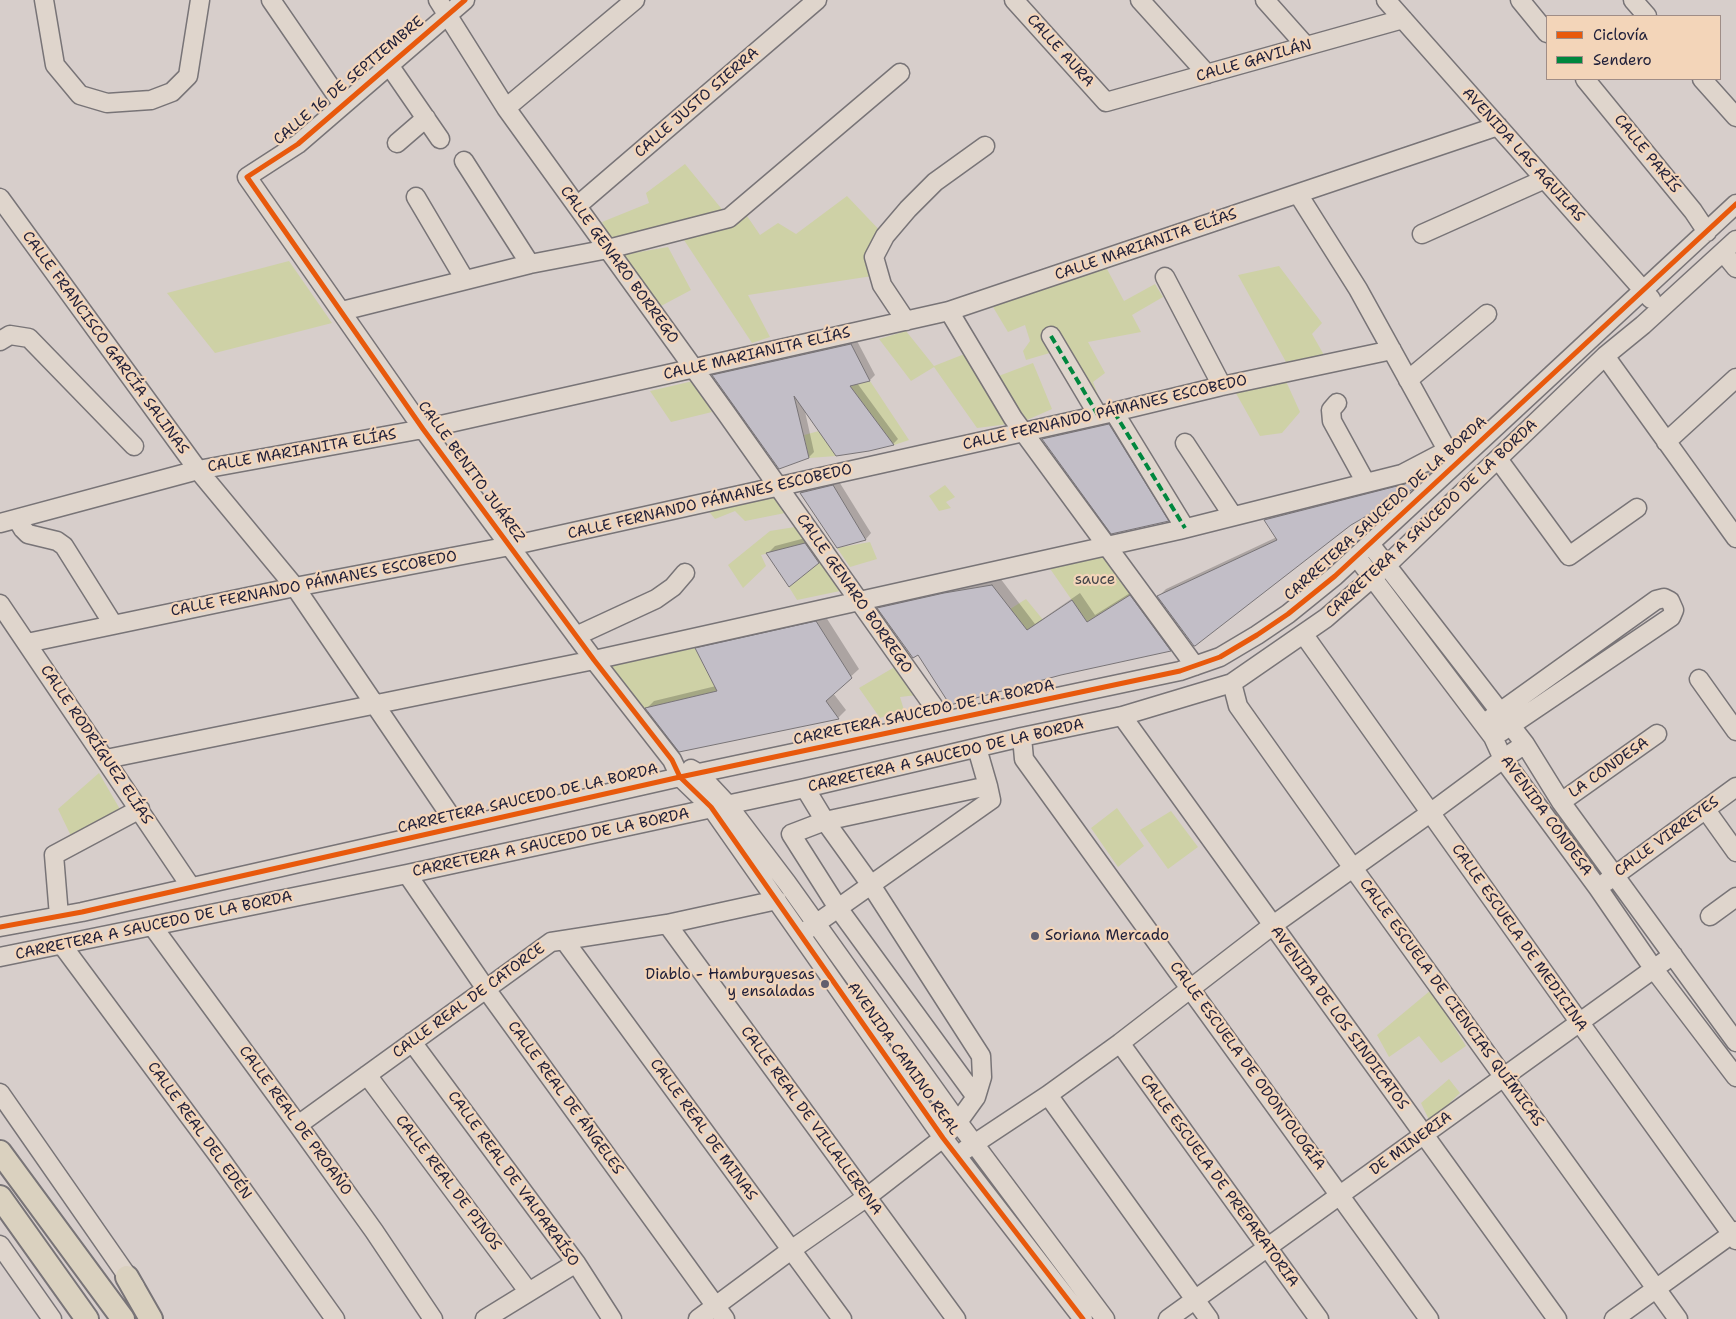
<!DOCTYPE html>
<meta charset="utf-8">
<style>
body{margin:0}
#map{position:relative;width:1736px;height:1319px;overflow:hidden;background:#d7cecb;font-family:"Shantell Sans",sans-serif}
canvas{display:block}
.legend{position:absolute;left:1546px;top:15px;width:175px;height:65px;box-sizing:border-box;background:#f3d5b9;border:1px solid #9f8d87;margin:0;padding:6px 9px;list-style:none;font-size:15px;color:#22223b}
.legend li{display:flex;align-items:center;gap:10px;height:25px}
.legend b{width:25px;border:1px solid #9f8d87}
</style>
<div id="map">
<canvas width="1736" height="1319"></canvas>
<ul class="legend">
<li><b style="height:6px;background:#e8590c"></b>Ciclovía</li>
<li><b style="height:6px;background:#00873e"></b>Sendero</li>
</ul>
</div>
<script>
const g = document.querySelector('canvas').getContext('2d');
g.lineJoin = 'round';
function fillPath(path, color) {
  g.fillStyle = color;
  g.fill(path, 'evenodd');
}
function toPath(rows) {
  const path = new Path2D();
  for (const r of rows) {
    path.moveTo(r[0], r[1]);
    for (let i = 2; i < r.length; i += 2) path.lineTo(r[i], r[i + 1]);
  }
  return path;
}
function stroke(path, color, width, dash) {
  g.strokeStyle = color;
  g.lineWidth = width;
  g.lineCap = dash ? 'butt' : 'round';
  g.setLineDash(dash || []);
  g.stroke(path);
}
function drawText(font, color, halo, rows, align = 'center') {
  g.font = font + ' "Shantell Sans",sans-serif';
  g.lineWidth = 4.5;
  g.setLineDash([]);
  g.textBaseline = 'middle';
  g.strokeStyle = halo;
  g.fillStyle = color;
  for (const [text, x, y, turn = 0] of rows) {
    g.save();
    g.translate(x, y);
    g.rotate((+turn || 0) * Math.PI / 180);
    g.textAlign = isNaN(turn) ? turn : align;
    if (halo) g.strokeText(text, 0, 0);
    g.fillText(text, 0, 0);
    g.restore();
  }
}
fillPath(toPath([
 [685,164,729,218,615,247,602,222,649,203,646,193],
 [847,196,885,236,879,275,748,295,770,337,752,343,684,240,745,213,760,235,778,223,796,234],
 [668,247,691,290,661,306,622,255],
 [289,261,332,323,215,353,167,293],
 [1279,266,1322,323,1312,334,1324,355,1286,362,1238,275],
 [1100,267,1107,269,1124,301,1155,284,1163,297,1132,315,1141,332,1088,342,1105,373,1093,382,1098,395,1093,398,1053,352,1026,360,1023,351,1030,341,1025,325,1008,332,990,302],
 [906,331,934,366,967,353,1009,424,977,428,934,367,911,381,879,339],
 [1033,363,1052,409,1027,420,996,377],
 [1285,379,1300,412,1282,433,1260,436,1233,388],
 [693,381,712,412,671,422,650,391],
 [870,381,909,440,894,445,850,386],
 [819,431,836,456,809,458,804,435],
 [945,485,955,497,946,502,951,508,939,511,929,496],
 [778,487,785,513,745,521,735,511,715,519,702,503],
 [795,527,806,543,761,555,766,566,743,588,728,565,770,531],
 [870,542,877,559,850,567,837,548],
 [1107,546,1139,589,1087,622,1044,560],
 [820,562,840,591,797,600,789,587],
 [1026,599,1044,621,1027,630,1010,609],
 [690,639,717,691,642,709,603,658],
 [903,662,925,694,900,697,904,710,880,718,859,688],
 [99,773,121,811,72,838,58,809],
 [1117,808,1144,846,1118,867,1091,828],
 [1171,811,1198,847,1168,869,1140,830],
 [1431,990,1466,1046,1441,1063,1419,1036,1389,1057,1377,1035],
 [1449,1079,1460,1093,1430,1122,1421,1103]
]), '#ced1a6');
fillPath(toPath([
 [856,339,875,375,870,380,857,383,898,439,893,444,869,450,804,407,814,452,809,457,713,375,719,370],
 [1113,421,1171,517,1168,520,1043,439,1046,436],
 [1437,465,1412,488,1350,524,1159,596,1166,589,1277,537,1266,520,1274,512],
 [838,480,871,533,866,539,837,547,801,493,807,487],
 [813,536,826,554,818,562,768,553,775,546],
 [1000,578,1035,624,1080,593,1095,615,1138,588,1178,642,1170,650,1061,674,919,654,879,608,886,601],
 [824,614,859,669,833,693,846,710,838,718,680,750,647,708,654,701,716,686,696,649,704,641]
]), '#0003');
const building = toPath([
 [851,344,870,381,850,386,894,445,869,451,836,456,794,396,809,458,779,469,712,375,851,344],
 [1109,424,1169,521,1111,534,1042,439,1109,424],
 [1435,469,1413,489,1351,525,1195,646,1194,646,1157,596,1277,540,1264,520,1405,484,1435,469],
 [833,485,866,540,837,548,800,493,833,485],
 [805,543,819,563,789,587,766,553,805,543],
 [992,585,1027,630,1072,600,1087,622,1130,595,1171,651,1061,675,950,705,918,655,913,658,877,608,944,593,992,585],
 [816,621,852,678,826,701,839,719,679,752,645,708,717,691,695,648,816,621]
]);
fillPath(building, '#c2bec7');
stroke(building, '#787477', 1);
const minor = toPath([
 [44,0,55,65,80,95,107,103,151,100,172,92,188,76,200,0],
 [271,0,343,105],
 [438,0,506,108,726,413,944,721],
 [465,0,298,144,247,177,423,429,594,660,672,760,680,777,711,807,943,1138,1083,1319],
 [1014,0,1106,102,1403,19],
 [1140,0,1207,74],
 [1265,0,1306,46],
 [1386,0,1651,299],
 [1520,0,1547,33],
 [1633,0,1647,16],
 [389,65,440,139],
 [1585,79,1693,211,1707,232],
 [1702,79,1736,117],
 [506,108,635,0],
 [397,143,426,118],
 [464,161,530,264],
 [1298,194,1358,289,1452,459],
 [416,197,465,280],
 [0,198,198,470,295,587,458,827],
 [577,206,817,0],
 [1422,234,1545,179],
 [1723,252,1736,268],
 [1165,277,1222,386],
 [342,311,530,264,608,249,729,218,900,73],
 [949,311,1013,418,1195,666],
 [906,321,882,285,874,257,885,236,908,209,935,182,985,146],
 [1051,336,1098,415],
 [0,341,10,335,29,338,134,446],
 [1605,356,1736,538],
 [1408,380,1487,314],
 [1337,403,1331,410,1332,421,1366,483],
 [1114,412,1185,528],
 [1666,442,1736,378],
 [1185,443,1233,516],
 [1498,459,1569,556,1637,508],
 [17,519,23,529,28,534,57,541,64,546,113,624],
 [0,523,198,470,423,429,949,311,1498,126],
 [1370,544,1525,744,1561,802,1736,1042],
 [1356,556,1493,737,1503,759,1598,888,1653,968,1736,1077],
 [0,604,191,887],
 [1304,635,1580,1023,1736,1240],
 [576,636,656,599,673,587,685,573],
 [27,643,295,587,510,546,1114,412,1222,386,1392,350],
 [1699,679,1736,731],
 [1232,683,1238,706,1353,868,1678,1319],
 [1122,716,1557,1319],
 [1490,719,1656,600,1664,598,1670,601,1674,610,1671,617,1501,732],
 [1022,737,1024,759,1429,1319],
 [106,759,594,660,1179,530,1402,474,1446,451],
 [691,769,698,773,727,804,787,883,958,1122,1105,1319],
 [1561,802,1657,734],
 [1706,810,1736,852],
 [407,874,486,989,725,1319],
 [1606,882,1736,787],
 [59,916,54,855,140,809],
 [1710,916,1736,897],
 [667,924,956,1319],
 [0,927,82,912,680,777,1180,671,1220,657,1257,635,1288,614,1335,576,1736,204],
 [153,927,298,1125,374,1231,433,1319],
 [807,930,991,800,988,786,977,748],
 [564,940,842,1319],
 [62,945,220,1158,335,1319],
 [0,957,407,874,805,788,1022,737,1122,716,1232,683,1326,618,1386,566,1605,356,1643,325,1736,240],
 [412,1042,576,1263,612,1319],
 [1120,1043,1319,1319],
 [367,1075,528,1291],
 [0,1093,135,1287],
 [1048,1095,1209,1319],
 [976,1097,838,908,791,834,825,821,988,786],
 [298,1125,551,942,667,924,777,900],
 [965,1150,1048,1095,1120,1043,1273,925,1430,813,1503,759,1525,744],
 [0,1245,52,1319],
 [485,1319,576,1263],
 [698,1319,791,1250,867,1197,943,1138,958,1122,976,1097,982,1077,981,1056,871,885,825,821,805,788],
 [1168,1319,1673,955],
 [1614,1319,1736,1231]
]);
const major = toPath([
 [0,1152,123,1319],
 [0,1197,87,1319],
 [127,1277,151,1319]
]);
stroke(minor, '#787477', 21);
stroke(major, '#787477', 26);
stroke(minor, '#dfd5cc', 18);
stroke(major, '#dad1bf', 22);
stroke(toPath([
 [1051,336,1098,415],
 [1114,412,1185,528]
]), '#00873e', 4, [8, 4]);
stroke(toPath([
 [465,0,298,144,247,177,423,429,594,660,672,760,680,777,711,807,943,1138,1083,1319],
 [0,927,82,912,680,777,1180,671,1220,657,1257,635,1288,614,1335,576,1736,204]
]), '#e8590c', 5);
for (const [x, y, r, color] of [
 [1035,936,5,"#615e6d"],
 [825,984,5,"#615e6d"]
]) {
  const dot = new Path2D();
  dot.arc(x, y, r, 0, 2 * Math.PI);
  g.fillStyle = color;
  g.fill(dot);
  stroke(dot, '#f3d5b9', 2);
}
drawText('15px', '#22223b', '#f3d5b9', [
 ["CALLE AURA",1060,51,48],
 ["CALLE GAVILÁN",1254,61,-16],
 ["CALLE 16 DE SEPTIEMBRE",349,81,-40],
 ["CALLE JUSTO SIERRA",697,103,-41],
 ["CALLE PARÍS",1647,154,51],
 ["AVENIDA LAS AGUILAS",1523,155,48],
 ["CALLE MARIANITA ELÍAS",1146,245,-19],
 ["CALLE GENARO BORREGO",619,265,54],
 ["CALLE FRANCISCO GARCÍA SALINAS",105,343,54],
 ["CALLE MARIANITA ELÍAS",757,354,-13],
 ["CALLE FERNANDO PÁMANES ESCOBEDO",1105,413,-13],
 ["CALLE MARIANITA ELÍAS",302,451,-10],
 ["CALLE BENITO JUÁREZ",471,472,54],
 ["CALLE FERNANDO PÁMANES ESCOBEDO",710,502,-13],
 ["CARRETERA SAUCEDO DE LA BORDA",1386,509,-42],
 ["CARRETERA A SAUCEDO DE LA BORDA",1432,519,-43],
 ["CALLE FERNANDO PÁMANES ESCOBEDO",314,584,-11],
 ["CALLE GENARO BORREGO",854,594,55],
 ["CARRETERA SAUCEDO DE LA BORDA",924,713,-12],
 ["CALLE RODRÍGUEZ ELÍAS",96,745,56],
 ["CARRETERA A SAUCEDO DE LA BORDA",946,756,-13],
 ["LA CONDESA",1609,768,-35],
 ["CARRETERA SAUCEDO DE LA BORDA",528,799,-13],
 ["AVENIDA CONDESA",1546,816,54],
 ["CALLE VIRREYES",1667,837,-36],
 ["CARRETERA A SAUCEDO DE LA BORDA",551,843,-12],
 ["CARRETERA A SAUCEDO DE LA BORDA",154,926,-12],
 ["CALLE ESCUELA DE MEDICINA",1519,938,55],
 ["CALLE REAL DE CATORCE",469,1001,-36],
 ["CALLE ESCUELA DE CIENCIAS QUÍMICAS",1451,1003,54],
 ["AVENIDA DE LOS SINDICATOS",1339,1018,54],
 ["AVENIDA CAMINO REAL",903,1059,55],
 ["CALLE ESCUELA DE ODONTOLOGÍA",1247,1066,54],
 ["CALLE REAL DE ÁNGELES",565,1098,54],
 ["CALLE REAL DE PROAÑO",295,1121,54],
 ["CALLE REAL DE VILLALLERENA",811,1121,54],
 ["CALLE REAL DE MINAS",703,1130,54],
 ["CALLE REAL DEL EDÉN",199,1131,54],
 ["DE MINERIA",1411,1144,-36],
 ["CALLE REAL DE VALPARAÍSO",513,1179,54],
 ["CALLE ESCUELA DE PREPARATORIA",1219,1181,54],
 ["CALLE REAL DE PINOS",448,1183,53]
]);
drawText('15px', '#43454a', '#f3d5b9', [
 ["sauce",1095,580]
]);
drawText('15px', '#22223b', '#f3d5b9', [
 ["Soriana Mercado",1045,936],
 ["Diablo - Hamburguesas",815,975,"right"],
 ["y ensaladas",815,992,"right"]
], 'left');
</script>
